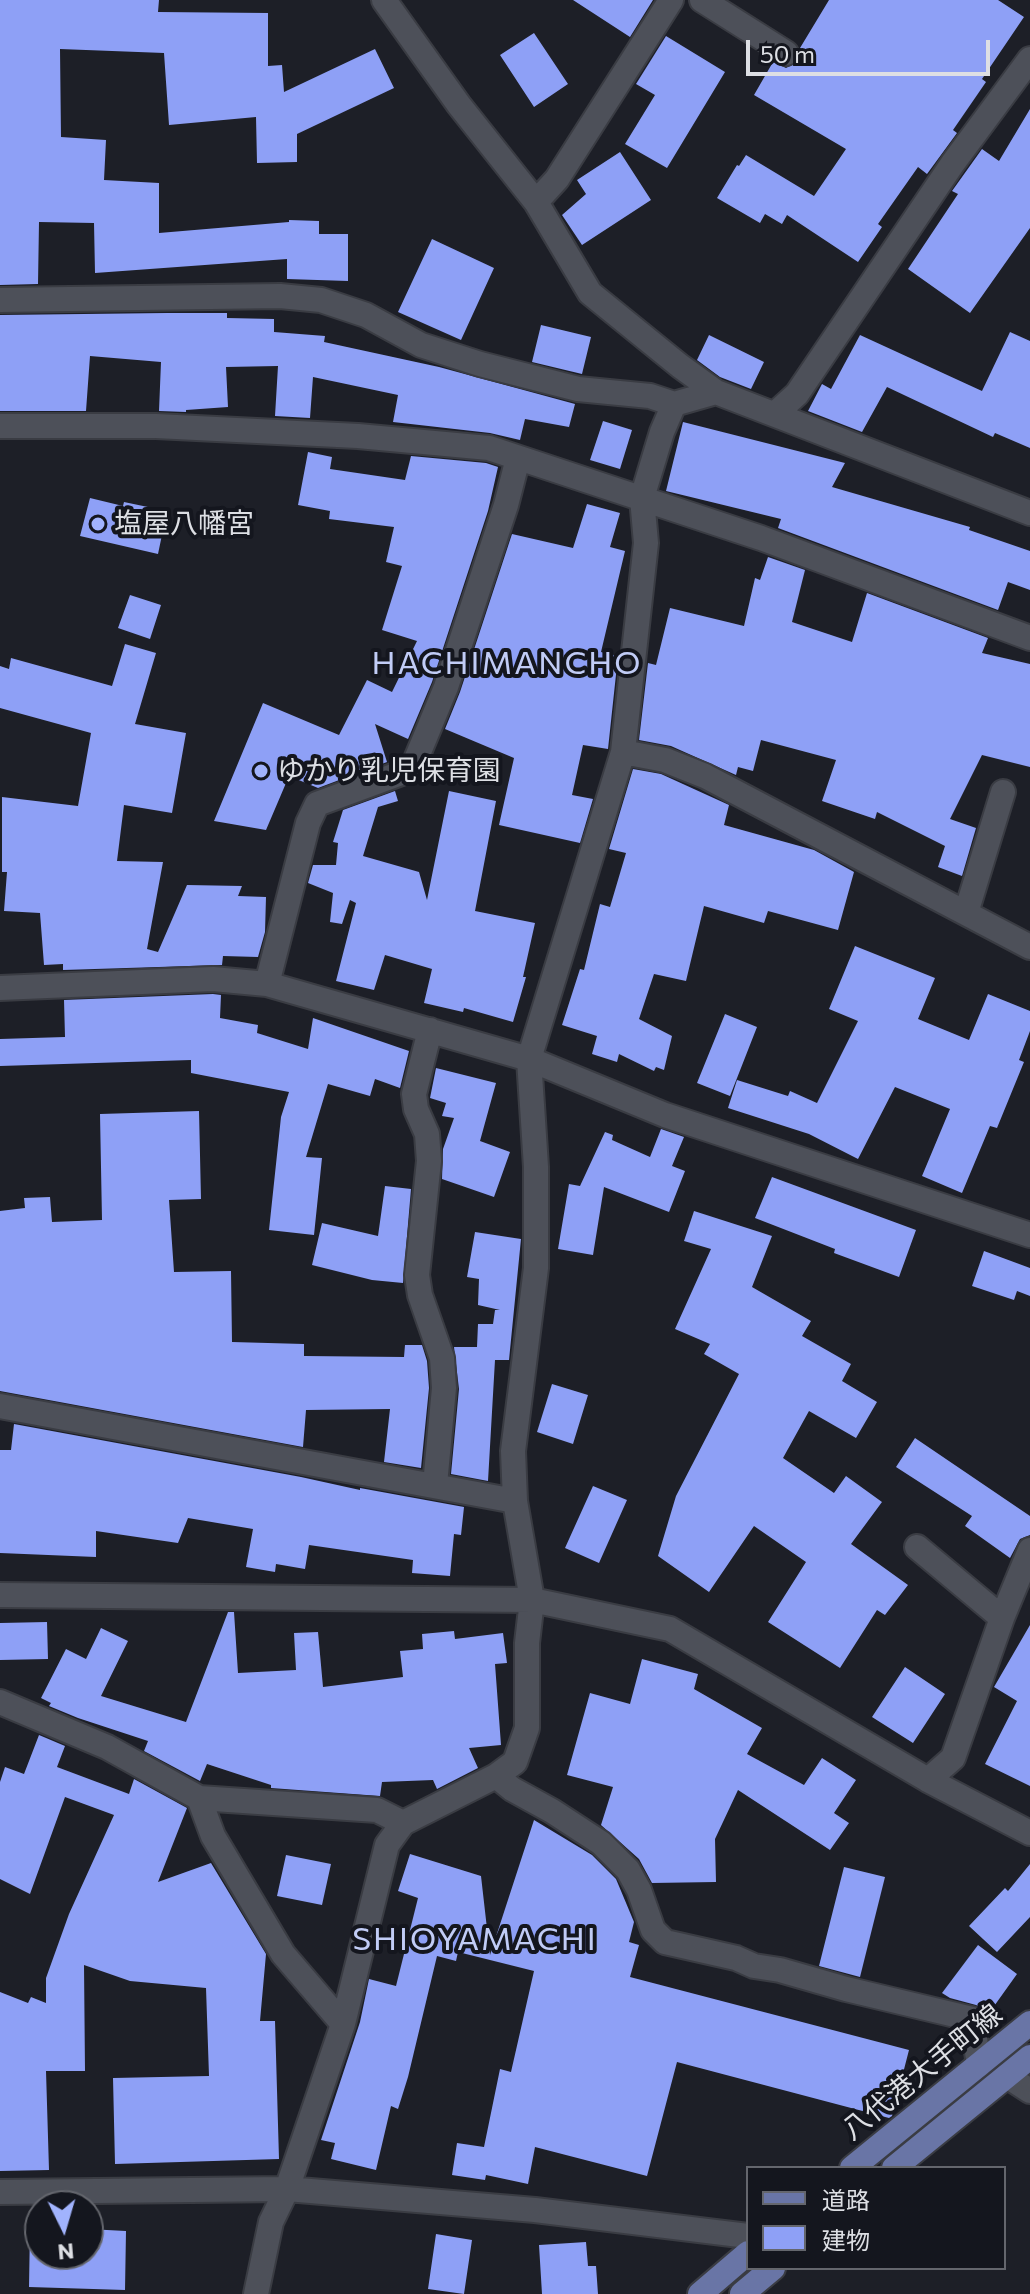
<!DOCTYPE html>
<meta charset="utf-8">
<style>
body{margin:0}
#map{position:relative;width:1030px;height:2294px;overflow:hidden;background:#1d1f27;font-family:Commissioner,"Noto Sans JP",sans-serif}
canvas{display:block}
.legend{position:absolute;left:746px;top:2166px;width:260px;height:104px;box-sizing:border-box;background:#14161e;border:2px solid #64666d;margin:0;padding:10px 14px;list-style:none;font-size:24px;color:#dddfe4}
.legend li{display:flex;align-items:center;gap:16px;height:40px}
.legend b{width:40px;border:2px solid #64666d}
.north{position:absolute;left:24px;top:2190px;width:80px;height:80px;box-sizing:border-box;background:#14161e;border:2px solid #64666d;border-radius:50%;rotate:175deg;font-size:22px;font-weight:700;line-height:32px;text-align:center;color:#dddfe4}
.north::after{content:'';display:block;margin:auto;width:28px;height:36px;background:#a1b3fd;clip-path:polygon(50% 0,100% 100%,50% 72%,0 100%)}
.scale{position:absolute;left:746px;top:40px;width:244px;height:36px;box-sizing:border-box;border:4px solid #dddfe4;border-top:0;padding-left:10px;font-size:24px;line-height:28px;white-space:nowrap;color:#dddfe4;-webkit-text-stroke:6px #14161e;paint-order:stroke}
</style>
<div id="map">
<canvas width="1030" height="2294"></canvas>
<ul class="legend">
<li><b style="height:10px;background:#6975a6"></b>道路</li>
<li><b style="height:22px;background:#8ea0f6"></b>建物</li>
</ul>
<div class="north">N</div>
<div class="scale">50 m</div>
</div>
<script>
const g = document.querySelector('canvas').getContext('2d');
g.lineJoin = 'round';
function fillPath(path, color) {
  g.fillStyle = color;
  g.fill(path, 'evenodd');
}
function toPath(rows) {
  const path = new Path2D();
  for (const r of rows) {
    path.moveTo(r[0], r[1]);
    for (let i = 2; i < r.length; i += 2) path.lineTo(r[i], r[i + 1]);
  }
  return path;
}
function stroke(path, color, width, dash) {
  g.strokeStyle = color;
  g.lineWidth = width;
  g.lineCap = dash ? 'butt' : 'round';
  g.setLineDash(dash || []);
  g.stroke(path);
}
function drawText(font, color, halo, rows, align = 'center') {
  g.font = font + ' Commissioner,"Noto Sans JP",sans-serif';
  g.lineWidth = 8;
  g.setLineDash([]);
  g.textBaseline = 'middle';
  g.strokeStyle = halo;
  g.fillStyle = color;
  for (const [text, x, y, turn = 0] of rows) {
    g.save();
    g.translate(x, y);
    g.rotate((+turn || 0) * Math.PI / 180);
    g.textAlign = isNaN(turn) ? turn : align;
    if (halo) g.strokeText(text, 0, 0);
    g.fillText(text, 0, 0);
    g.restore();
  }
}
fillPath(toPath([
 [0,0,159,0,158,12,268,13,268,66,282,65,284,92,375,49,394,88,297,134,297,162,257,163,256,117,169,125,164,53,60,49,61,137,106,140,104,180,159,183,159,233,289,222,289,220,319,221,319,234,348,234,348,281,287,279,287,259,95,273,94,223,39,222,38,284,0,285],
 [573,0,653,0,630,37],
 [829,0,998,0,1024,17,982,79,986,82,953,130,957,133,927,174,918,167,878,224,882,227,858,262,787,215,782,224,765,214,760,223,717,198,737,165,739,166,746,155,814,196,846,149,754,95,773,62,786,68,798,62,800,48],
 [534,33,568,84,534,107,500,55],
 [666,36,725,72,667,168,625,144,655,95,636,84],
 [1030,109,1030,228,970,313,908,269,958,194,952,191,982,149,999,161],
 [620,152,651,200,582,245,562,215,586,194,577,180],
 [432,239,494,268,461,340,398,312],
 [167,313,227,313,227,318,274,319,274,332,325,336,324,342,439,367,575,404,569,427,525,419,520,440,490,433,393,422,398,395,313,377,310,418,275,416,278,366,226,367,228,407,186,410,186,412,159,411,161,362,90,356,86,411,0,411,0,315],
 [541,325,591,337,582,374,532,362],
 [1010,332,1030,341,1030,448,995,433,993,437,887,387,862,432,808,411,822,384,831,389,860,335,982,391],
 [709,335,764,362,751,389,720,377,697,360],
 [603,421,632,430,620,469,590,460],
 [683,422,845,463,832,487,970,527,969,530,1030,551,1030,590,1008,582,998,610,778,528,781,519,666,491],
 [308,452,332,457,330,469,405,480,411,456,486,463,498,467,488,511,432,682,408,739,375,724,387,762,318,788,289,776,266,830,214,821,263,703,339,735,367,680,392,692,417,641,382,630,402,566,386,562,394,527,329,519,330,511,298,505],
 [90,498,123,506,124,502,167,511,158,554,80,536],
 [587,504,620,513,610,547,625,551,601,652,618,656,608,749,583,745,572,795,593,799,580,843,499,825,514,758,445,729,460,692,512,534,573,548],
 [768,557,805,570,792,622,852,642,867,593,988,638,982,653,1030,664,1030,767,982,755,950,819,976,828,962,876,938,867,945,846,877,812,875,819,822,801,836,760,761,740,753,771,738,767,736,775,671,746,639,740,648,663,656,665,670,608,744,626,755,578,760,580],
 [130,595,161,605,150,639,118,628],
 [125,644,156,653,135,724,186,733,172,813,124,805,117,861,163,862,147,949,158,952,187,885,242,886,238,896,266,897,265,932,258,957,223,956,222,965,63,970,63,964,44,965,40,913,4,911,7,872,2,872,2,797,78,806,91,733,0,708,0,666,9,669,11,658,112,686],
 [633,769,661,774,729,805,724,825,814,850,854,872,838,930,768,911,764,923,704,906,686,981,654,974,639,1019,672,1036,664,1070,656,1067,654,1071,619,1054,617,1062,592,1054,597,1036,562,1025,580,969,584,970,600,904,610,907,626,853,609,849],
 [395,791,398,801,378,807,363,856,419,872,427,900,449,791,496,801,475,911,535,923,523,977,526,977,513,1022,464,1008,463,1012,424,1003,432,969,385,955,374,990,336,981,356,903,350,900,342,924,330,922,333,893,308,883,313,865,336,865,338,843,333,842,343,810],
 [855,946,935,978,918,1019,969,1040,988,994,1030,1011,1030,1031,1019,1060,1024,1062,997,1128,990,1126,962,1193,922,1176,950,1109,895,1087,858,1159,809,1134,728,1108,737,1080,788,1096,790,1091,817,1103,858,1021,829,1009],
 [213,994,221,995,220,1018,258,1025,257,1033,308,1049,313,1018,409,1051,400,1088,375,1079,370,1096,328,1084,306,1157,322,1158,314,1235,269,1230,281,1117,289,1092,191,1073,191,1060,0,1066,0,1039,65,1037,64,1000],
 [725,1014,757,1027,730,1096,697,1083],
 [436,1068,496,1083,480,1141,510,1152,494,1197,442,1179,443,1149,454,1118,442,1116,446,1103,430,1098],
 [199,1111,201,1199,169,1200,174,1272,231,1271,232,1342,304,1344,304,1356,404,1357,405,1345,422,1345,427,1361,429,1388,421,1468,384,1462,390,1409,306,1410,303,1447,0,1391,0,1211,25,1208,24,1198,50,1197,52,1222,102,1220,100,1114],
 [661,1129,684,1137,672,1166,685,1171,669,1212,604,1187,593,1255,558,1249,569,1184,580,1186,605,1132,613,1135,612,1140,650,1157],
 [772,1177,916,1230,899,1277,834,1253,835,1249,755,1218],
 [385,1186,411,1189,403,1283,372,1280,312,1265,322,1223,378,1236],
 [694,1211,772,1236,752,1287,811,1321,802,1336,851,1364,842,1381,877,1402,856,1438,809,1411,783,1458,834,1493,846,1476,882,1502,851,1544,908,1585,885,1615,877,1610,840,1668,768,1622,806,1562,754,1526,709,1592,658,1556,676,1496,739,1374,704,1354,710,1344,675,1329,711,1249,684,1241],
 [475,1232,521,1239,509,1360,495,1360,488,1481,451,1474,459,1389,454,1347,477,1347,478,1324,493,1324,495,1310,500,1310,478,1305,479,1279,467,1277],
 [984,1251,1030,1268,1030,1296,1017,1291,1014,1300,972,1286],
 [552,1384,588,1395,573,1444,537,1432],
 [14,1424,301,1477,360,1490,360,1488,464,1507,461,1535,454,1534,450,1576,412,1573,413,1560,309,1545,305,1569,276,1564,275,1572,246,1567,253,1529,188,1518,178,1543,96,1531,96,1557,0,1553,0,1450,11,1450],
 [915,1438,1030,1516,1030,1535,1020,1539,1010,1558,965,1526,972,1516,896,1467],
 [593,1486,627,1500,599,1563,565,1548],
 [228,1612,234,1612,238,1673,296,1670,294,1633,318,1632,323,1687,403,1677,400,1651,423,1649,422,1634,454,1631,455,1639,503,1633,507,1663,495,1664,501,1745,469,1748,478,1768,437,1789,433,1780,382,1782,380,1796,271,1788,271,1785,207,1764,200,1781,144,1751,148,1741,78,1718,49,1706,51,1703,41,1698,66,1649,86,1659,101,1628,128,1641,101,1696,186,1722],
 [47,1622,48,1659,0,1660,0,1623],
 [1030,1625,1030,1786,985,1764,1017,1701,994,1687],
 [642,1659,698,1674,694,1689,762,1728,747,1754,804,1785,822,1758,856,1780,834,1813,849,1823,830,1850,738,1790,715,1839,716,1882,652,1883,639,1859,601,1825,613,1787,567,1775,590,1693,630,1704],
 [905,1667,945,1694,913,1743,872,1717],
 [39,1735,65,1746,57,1767,129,1794,134,1779,187,1808,158,1882,211,1863,266,1954,260,2021,275,2021,279,2159,115,2164,113,2078,209,2076,206,1988,130,1981,84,1965,85,2071,46,2071,49,2170,0,2171,0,1992,28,2003,31,1997,46,2003,46,1978,69,1914,114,1815,65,1797,30,1894,0,1879,0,1782,5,1767,24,1774],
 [534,1820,592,1855,616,1879,634,1922,629,1942,639,1945,630,1977,909,2050,892,2116,889,2118,677,2062,647,2176,535,2147,528,2184,486,2175,485,2180,452,2175,457,2143,484,2147,500,2069,511,2072,534,1971,458,1952,456,1961,437,1956,408,2077,398,2109,391,2106,376,2170,331,2159,335,2143,321,2140,360,2022,369,1979,396,1986,418,1898,398,1891,410,1854,481,1876,490,1955],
 [286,1855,331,1864,322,1905,277,1896],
 [1030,1864,1030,1917,997,1952,969,1926,1005,1888,1008,1891],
 [844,1867,885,1877,860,1977,819,1966],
 [978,1945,1017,1974,987,2016,982,2008,976,2005,950,1998,942,1993],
 [30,2228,40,2228,40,2254,88,2254,88,2229,126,2231,125,2290,29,2287],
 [436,2234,472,2240,464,2294,428,2289],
 [586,2242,588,2266,596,2266,598,2294,542,2294,539,2245]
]), '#8ea0f6');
const minor = toPath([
 [384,0,459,105,536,202,590,293,680,366,716,392,1030,513],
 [702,0,786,53],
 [536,202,557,179,671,0],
 [0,300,280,296,321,300,366,315,421,345,480,364,578,389,650,396,674,404],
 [775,414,797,394,953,163,1030,59],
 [0,426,156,426,358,436,489,448,761,538,1030,638],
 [623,752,665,760,705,776,1030,947],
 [966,913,1003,792],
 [267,984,308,823,317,804,412,769,446,687,506,505,518,458],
 [0,988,213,979,267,984,529,1059,665,1115,1030,1235],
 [430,1030,414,1094,416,1109,427,1134,429,1161,417,1275,420,1295,442,1358,444,1388,435,1485],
 [0,1406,515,1501],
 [917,1547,1002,1618],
 [0,1595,532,1600,670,1629,928,1780,1030,1833],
 [0,1702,107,1747,199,1798,377,1810,403,1823],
 [496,1776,512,1789,552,1811,601,1843,628,1870,639,1890,653,1930,665,1942,736,1958,754,1966,780,1970,846,1989,972,2019,979,2065],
 [928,1780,953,1758,1002,1618,1030,1550],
 [199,1798,213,1836,283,1954,343,2024],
 [1007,2076,1030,2091],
 [0,2192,287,2189,535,2210,748,2236],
 [256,2294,271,2222,287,2189,343,2024,387,1845,403,1823,496,1776,515,1762,527,1728,527,1643,532,1600,515,1501,513,1451,536,1268,536,1167,529,1059,623,752,646,543,642,498,662,432,674,404,716,392]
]);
const major = toPath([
 [852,2168,1030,2023],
 [894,2168,1030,2057],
 [700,2294,748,2253],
 [742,2294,773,2268]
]);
stroke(minor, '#3a3c43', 28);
stroke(major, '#3a3c43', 28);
stroke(minor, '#4d5059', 24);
stroke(major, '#6975a6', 24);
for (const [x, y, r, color] of [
 [98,524,8,"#a1b3fd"],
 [261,771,8,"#a1b3fd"]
]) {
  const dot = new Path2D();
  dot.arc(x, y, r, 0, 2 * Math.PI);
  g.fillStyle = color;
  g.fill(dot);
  stroke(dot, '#14161e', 3);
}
drawText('28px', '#dddfe4', '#14161e', [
 ["塩屋八幡宮",114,524],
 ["ゆかり乳児保育園",277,771]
], 'left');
drawText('28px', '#dddfe4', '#14161e', [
 ["八代港大手町線",922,2072,-39]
]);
g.letterSpacing = '2px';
drawText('32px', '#c1ccf6', '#14161e', [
 ["HACHIMANCHO",507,663],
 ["SHIOYAMACHI",475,1939]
]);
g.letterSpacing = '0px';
</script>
